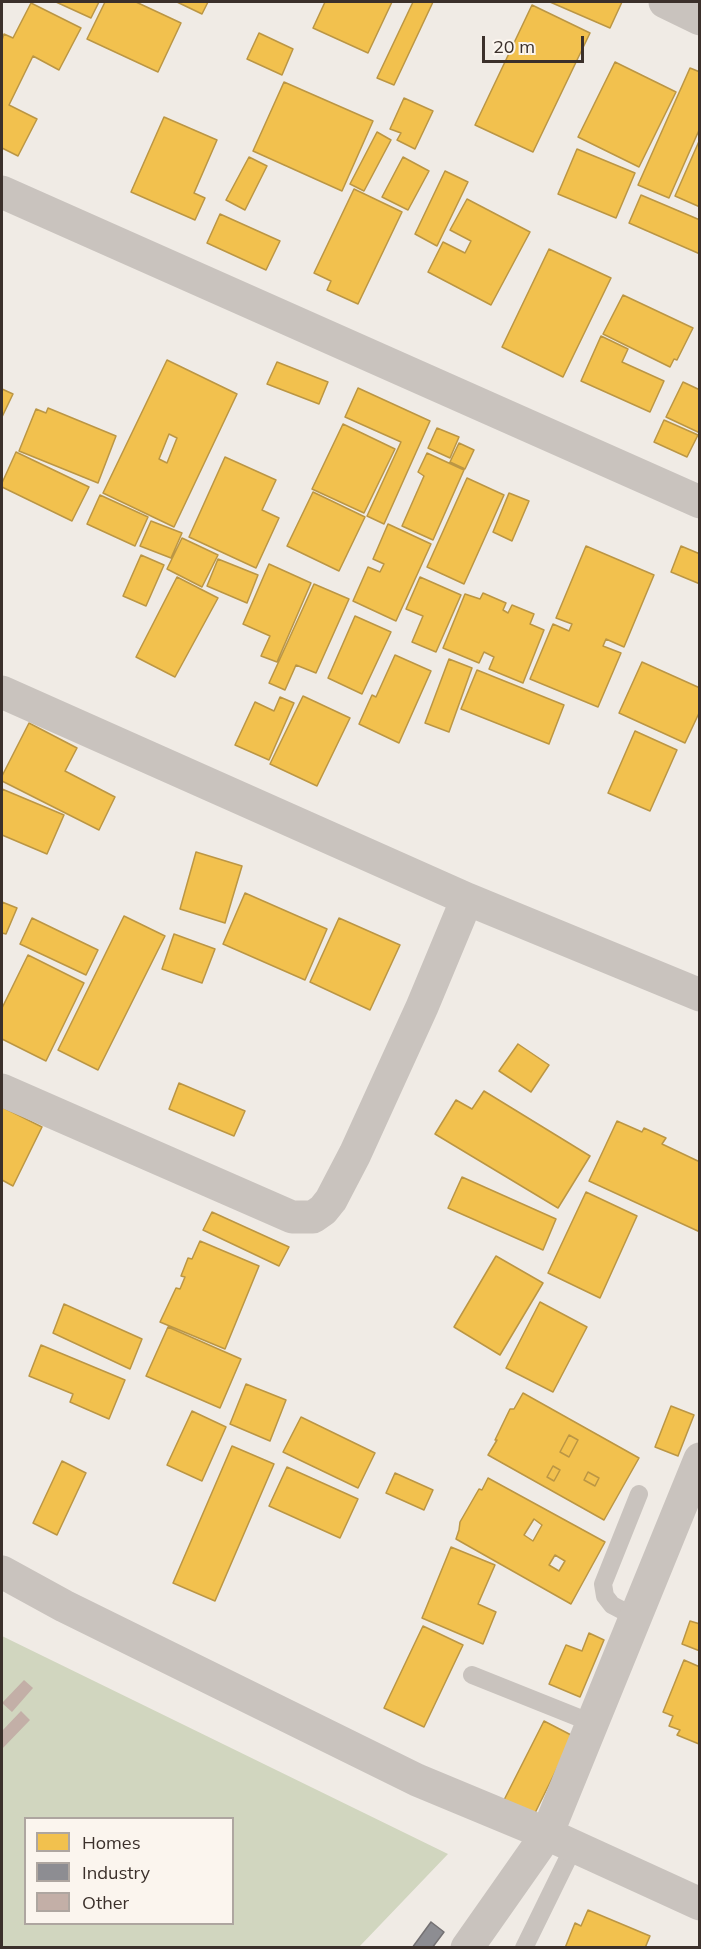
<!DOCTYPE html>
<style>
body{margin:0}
#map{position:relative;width:701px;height:1949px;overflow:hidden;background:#f0ebe5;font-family:Mulish,sans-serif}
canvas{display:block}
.frame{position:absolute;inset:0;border:3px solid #3b302b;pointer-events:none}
.legend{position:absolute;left:24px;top:1817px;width:210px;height:108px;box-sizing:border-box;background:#fbf5ee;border:2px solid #aea6a0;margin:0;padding:8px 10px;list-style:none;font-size:18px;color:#3b302b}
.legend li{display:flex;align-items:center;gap:12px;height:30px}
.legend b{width:30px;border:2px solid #aea6a0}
.scale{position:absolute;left:482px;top:36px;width:102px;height:27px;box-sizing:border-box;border:3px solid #3b302b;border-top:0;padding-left:8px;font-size:18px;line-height:21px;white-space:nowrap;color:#3b302b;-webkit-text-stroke:4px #fbf5ee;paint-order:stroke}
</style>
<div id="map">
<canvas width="701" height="1949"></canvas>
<div class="frame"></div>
<ul class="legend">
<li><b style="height:16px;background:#f2c14e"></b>Homes</li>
<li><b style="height:16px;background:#8d8d92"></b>Industry</li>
<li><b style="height:16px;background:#c3afa7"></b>Other</li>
</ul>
<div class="scale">20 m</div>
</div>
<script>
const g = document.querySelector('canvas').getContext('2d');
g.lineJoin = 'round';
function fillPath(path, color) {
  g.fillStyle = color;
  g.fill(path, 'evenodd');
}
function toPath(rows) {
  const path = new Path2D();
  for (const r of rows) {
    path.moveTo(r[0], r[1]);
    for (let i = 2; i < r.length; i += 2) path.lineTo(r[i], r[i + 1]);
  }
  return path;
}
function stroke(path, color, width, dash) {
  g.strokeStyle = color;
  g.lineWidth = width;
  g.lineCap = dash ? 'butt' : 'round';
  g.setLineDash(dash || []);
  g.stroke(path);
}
fillPath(toPath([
 [2,1636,448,1854,359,1947,2,1947],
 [26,1818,232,1818,232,1924,26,1924]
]), '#d1d6bf');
const homes = toPath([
 [56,2,99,2,91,18,56,2],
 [105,2,136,2,181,23,158,72,87,39,105,2],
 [177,2,208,2,202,14,177,2],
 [325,2,392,2,368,53,313,28,325,2],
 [413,2,433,2,394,85,377,78,413,2],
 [550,2,622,2,610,28,550,2],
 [31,3,81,28,59,70,33,56,9,105,37,119,18,156,2,148,2,40,4,34,13,38,31,3],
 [532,5,590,33,533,152,475,125,532,5],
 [259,33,293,49,282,75,247,59,259,33],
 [615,62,676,92,639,167,578,137,615,62],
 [690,68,700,72,700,128,669,198,638,185,690,68],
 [284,82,373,121,342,191,253,151,284,82],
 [404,98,433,111,415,149,397,140,401,133,390,129,404,98],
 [164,117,217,140,194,193,205,198,195,220,131,192,164,117],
 [377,132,391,140,364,191,350,184,377,132],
 [700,139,700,207,675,196,700,139],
 [577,149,635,173,616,218,558,194,577,149],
 [249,157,267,166,245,210,226,200,249,157],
 [403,157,429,171,408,210,382,197,403,157],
 [445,171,468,182,437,246,415,234,445,171],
 [354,189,402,212,358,304,327,290,331,281,314,273,354,189],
 [641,195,700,220,700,254,629,223,641,195],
 [467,199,530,232,491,305,428,272,443,242,465,253,471,241,450,230,467,199],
 [220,214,280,241,266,270,207,243,220,214],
 [549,249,611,278,563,377,502,347,549,249],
 [623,295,693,328,677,360,674,359,670,367,603,334,623,295],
 [601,336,628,349,622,362,664,381,650,412,581,381,601,336],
 [167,360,237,394,174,527,103,493,167,360],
 [277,362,328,382,319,404,267,384,277,362],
 [683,382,700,390,700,433,666,417,683,382],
 [358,388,430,421,384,524,367,516,401,442,345,417,358,388],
 [2,389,13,394,2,417,2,389],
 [48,408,116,436,98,483,19,451,36,409,46,413,48,408],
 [664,420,698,435,687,457,654,442,664,420],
 [343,424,395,449,364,513,312,489,343,424],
 [437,428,459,437,450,458,428,448,437,428],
 [169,434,177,438,167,463,159,459,169,434],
 [459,443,474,450,465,469,450,462,459,443],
 [16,452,89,487,72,521,2,487,2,483,16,452],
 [427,453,464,470,433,540,402,526,424,476,418,472,427,453],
 [225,457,276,480,262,510,279,518,256,568,189,537,225,457],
 [467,478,504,495,464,584,427,567,467,478],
 [313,492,365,517,339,571,287,546,313,492],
 [509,493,529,501,512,541,493,532,509,493],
 [100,495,148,517,135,546,87,524,100,495],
 [151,521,182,533,171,558,140,546,151,521],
 [388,524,431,544,396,621,353,601,368,567,380,572,384,564,373,559,388,524],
 [182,538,218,555,202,587,167,569,182,538],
 [586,546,654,575,624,647,606,639,603,646,621,653,598,707,530,679,553,624,569,631,572,624,556,618,586,546],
 [681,546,700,554,700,584,671,572,681,546],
 [141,555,164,565,146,606,123,596,141,555],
 [218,559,258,575,247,603,207,586,218,559],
 [269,564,311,583,277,662,261,656,270,636,243,624,269,564],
 [177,577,218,598,175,677,136,657,177,577],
 [420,577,461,595,436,652,412,642,423,616,406,609,420,577],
 [314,584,349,599,316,673,296,665,285,690,269,683,314,584],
 [483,593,506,603,503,610,508,613,512,605,534,614,530,624,544,630,523,683,489,669,494,657,484,652,479,663,443,648,465,594,480,599,483,593],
 [355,616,391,632,362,694,328,678,355,616],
 [395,655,431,671,399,743,359,724,372,695,376,697,395,655],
 [449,659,472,668,449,732,425,723,449,659],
 [642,662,700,688,700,711,685,743,619,713,642,662],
 [477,670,564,705,549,744,461,709,477,670],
 [303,696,350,718,317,786,270,764,303,696],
 [280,697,294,703,269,760,235,745,255,702,274,711,280,697],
 [29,723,77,748,65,771,115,797,99,830,2,781,2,776,29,723],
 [635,731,677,750,650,811,608,793,635,731],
 [2,789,64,815,47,854,2,835,2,789],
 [196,852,242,866,225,923,180,909,196,852],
 [245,893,327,929,305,980,223,944,245,893],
 [2,902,17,908,6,934,2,933,2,902],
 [124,916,165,936,98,1070,58,1050,124,916],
 [32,918,98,950,86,975,20,944,32,918],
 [339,918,400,945,370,1010,310,982,339,918],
 [174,934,215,949,202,983,162,969,174,934],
 [28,955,84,983,46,1061,2,1039,2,1008,28,955],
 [518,1044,549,1065,531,1092,499,1071,518,1044],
 [179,1083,245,1111,234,1136,169,1109,179,1083],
 [484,1091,590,1156,558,1208,435,1134,456,1100,472,1109,484,1091],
 [2,1107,42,1127,13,1186,2,1180,2,1107],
 [617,1121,642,1132,644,1128,666,1138,662,1144,700,1162,700,1232,589,1181,617,1121],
 [462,1177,556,1219,543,1250,448,1208,462,1177],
 [586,1192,637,1216,600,1298,548,1273,586,1192],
 [212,1212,289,1247,279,1266,203,1230,212,1212],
 [200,1241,259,1266,225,1349,160,1322,176,1288,180,1289,185,1277,181,1276,188,1258,192,1259,200,1241],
 [496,1256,543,1283,500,1355,454,1327,496,1256],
 [540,1302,587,1327,553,1392,506,1368,540,1302],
 [64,1304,142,1339,130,1369,53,1333,64,1304],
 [168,1327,241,1359,220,1408,146,1376,168,1327],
 [41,1345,125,1380,109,1419,70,1402,73,1394,29,1376,41,1345],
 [246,1384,286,1400,270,1441,230,1424,246,1384],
 [523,1393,639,1458,604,1520,488,1455,497,1440,495,1440,510,1409,514,1409,523,1393],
 [569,1435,578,1440,569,1457,560,1452,569,1435],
 [553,1466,560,1470,554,1481,547,1477,553,1466],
 [588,1472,599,1478,595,1486,584,1480,588,1472],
 [671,1406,694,1415,678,1456,655,1447,671,1406],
 [192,1411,226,1427,202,1481,167,1465,192,1411],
 [301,1417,375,1453,358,1488,283,1452,301,1417],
 [569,1435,578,1440,569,1457,560,1452,569,1435],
 [232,1446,274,1464,215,1601,173,1583,232,1446],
 [62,1461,86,1473,57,1535,33,1523,62,1461],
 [553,1466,560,1470,554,1481,547,1477,553,1466],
 [287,1467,358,1499,340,1538,269,1506,287,1467],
 [588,1472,599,1478,595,1486,584,1480,588,1472],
 [395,1473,433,1490,424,1510,386,1493,395,1473],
 [488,1478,605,1542,571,1604,456,1539,459,1530,460,1522,479,1489,482,1490,488,1478],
 [534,1519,542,1525,533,1541,524,1535,534,1519],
 [555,1555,565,1561,559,1571,549,1565,555,1555],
 [451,1547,495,1565,478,1604,496,1612,483,1644,422,1618,451,1547],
 [690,1621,700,1624,700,1651,682,1644,690,1621],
 [423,1626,463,1645,424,1727,384,1708,423,1626],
 [589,1633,604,1640,580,1697,549,1684,566,1645,582,1651,589,1633],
 [684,1660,700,1667,699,1744,677,1735,680,1730,669,1726,673,1716,663,1712,684,1660],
 [544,1721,573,1736,534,1815,504,1800,544,1721],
 [588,1910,650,1936,645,1948,565,1948,575,1923,581,1926,588,1910]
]);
fillPath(homes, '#f2c14e');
stroke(homes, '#bb9644', 1.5);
const industry = toPath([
 [431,1922,444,1932,432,1948,412,1948,431,1922]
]);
fillPath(industry, '#8d8d92');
stroke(industry, '#747173', 1.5);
fillPath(toPath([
 [24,1680,33,1688,12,1712,2,1703],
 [21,1711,30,1720,2,1749,2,1731]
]), '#c3afa7');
stroke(toPath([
 [635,1617,612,1605,605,1596,603,1584,639,1494],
 [472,1675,592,1723],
 [524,1948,574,1846]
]), '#c9c3be', 18);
stroke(toPath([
 [665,2,700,19],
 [2,192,700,502],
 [2,692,467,899,700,995],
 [2,1090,292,1217,313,1217,323,1210,331,1200,355,1154,422,1007,467,899],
 [2,1572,64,1606,417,1780,547,1834,700,1904],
 [467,1948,547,1834,700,1459]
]), '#c9c3be', 33);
</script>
